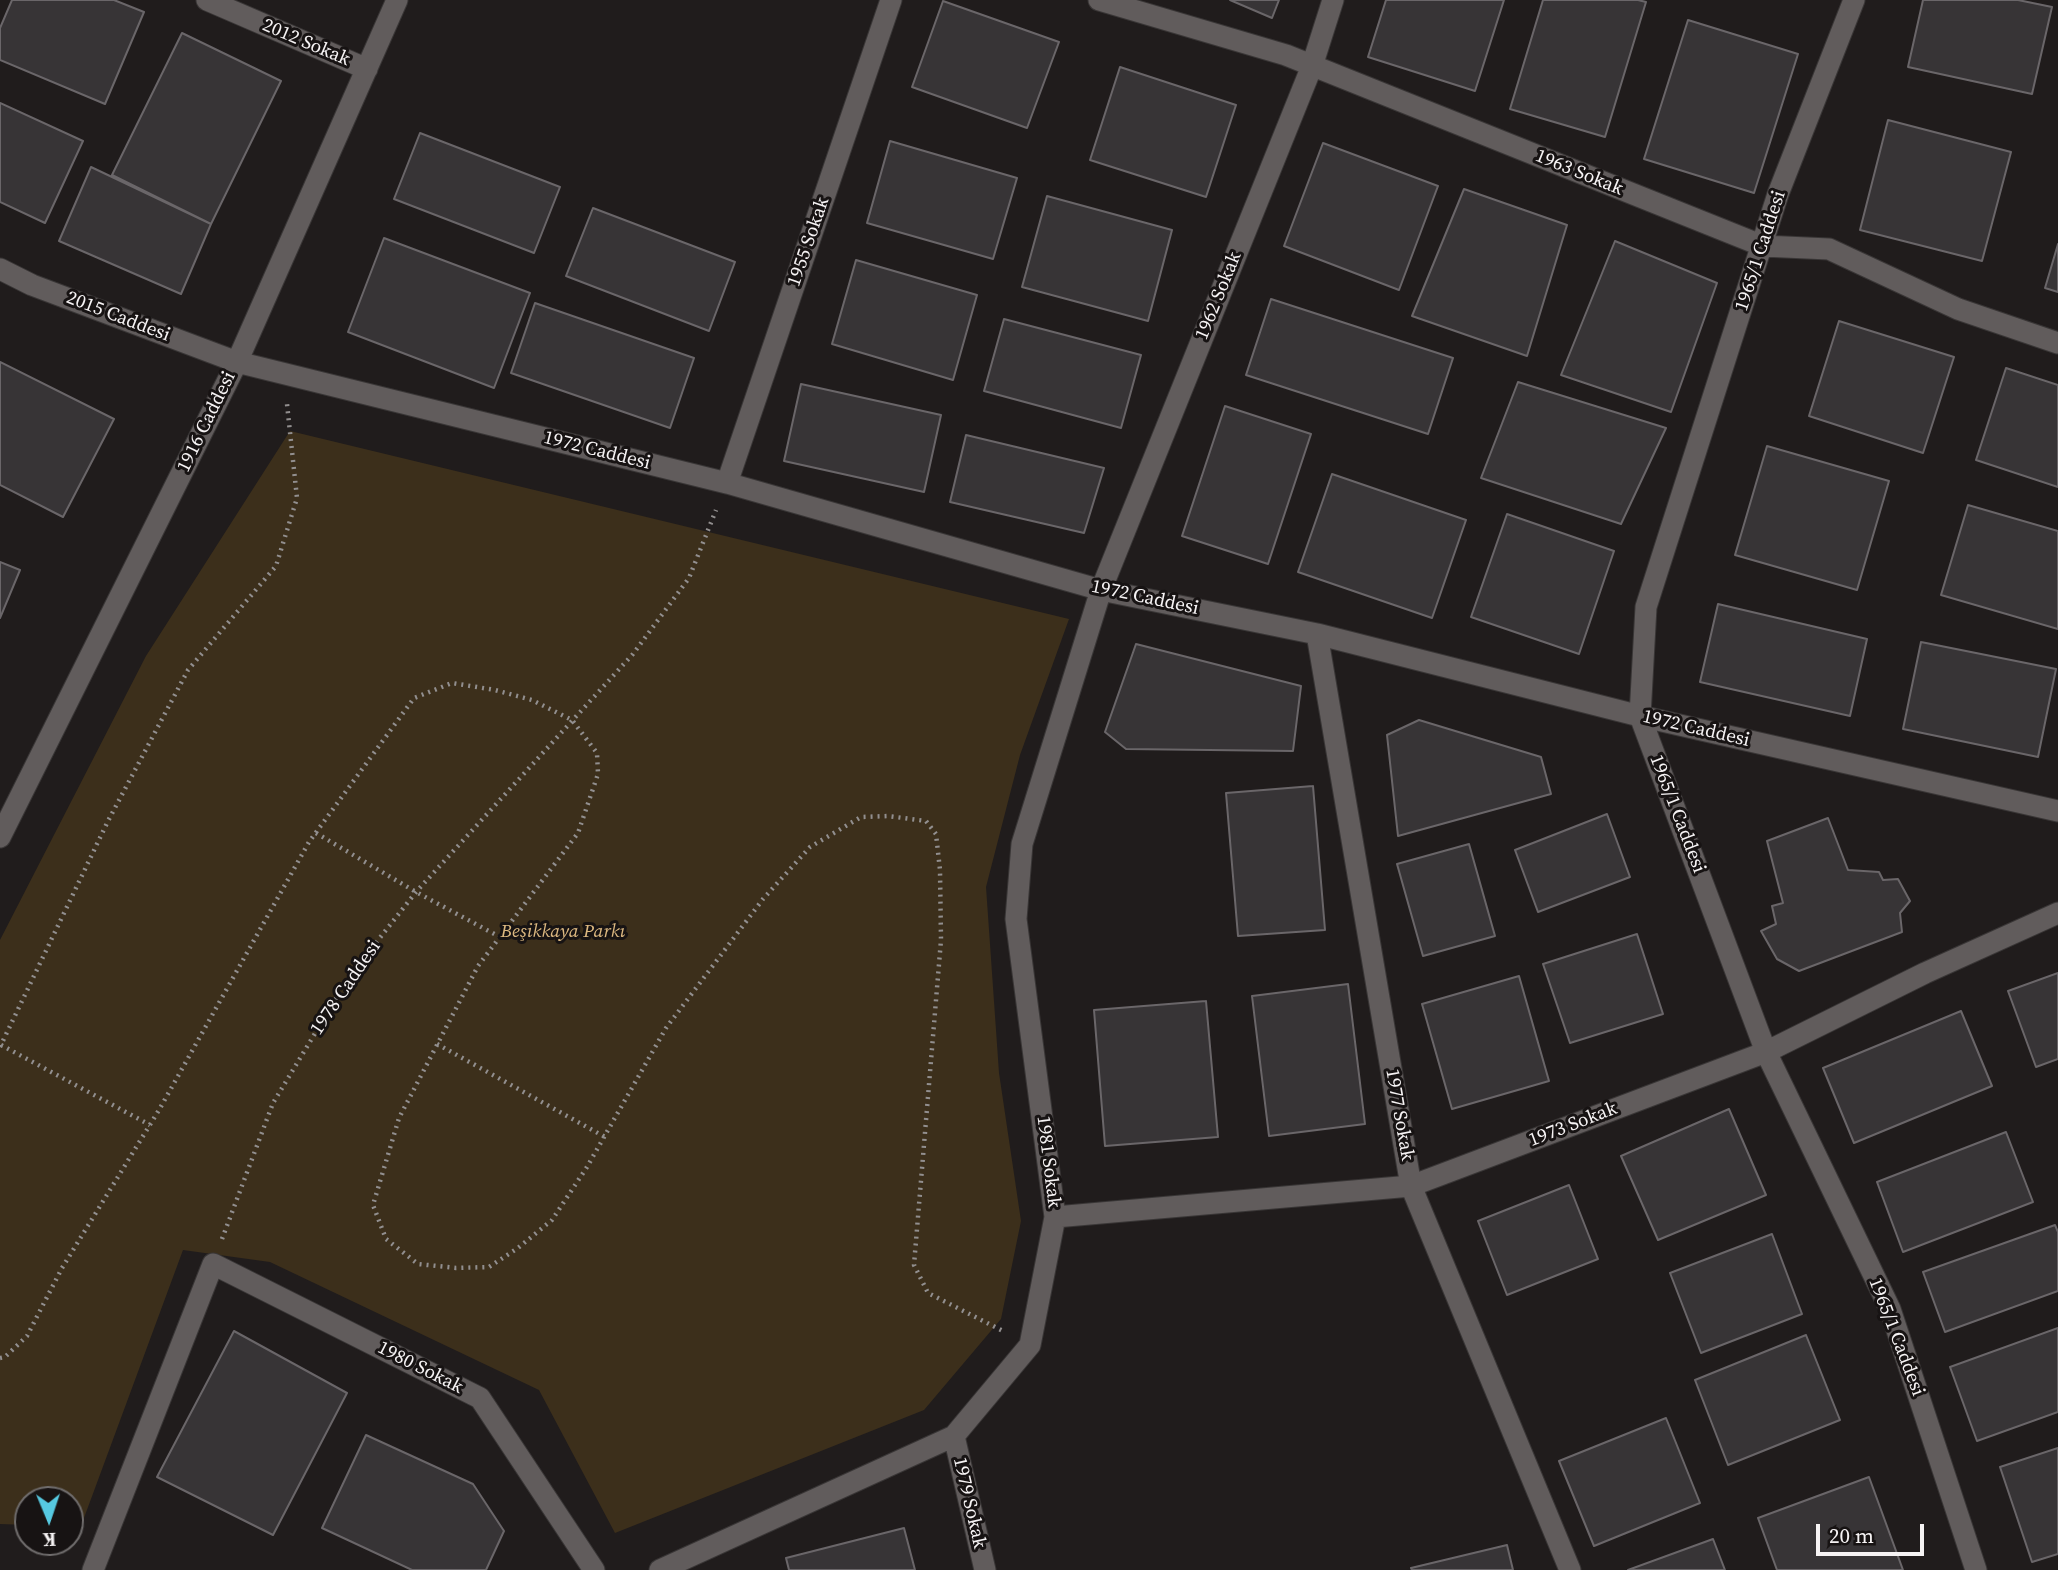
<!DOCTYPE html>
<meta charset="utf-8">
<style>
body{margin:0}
#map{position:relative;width:2058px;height:1570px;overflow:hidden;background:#201c1c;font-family:"Source Serif 4",serif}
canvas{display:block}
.north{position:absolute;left:14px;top:1486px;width:70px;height:70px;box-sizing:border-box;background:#171313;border:2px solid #706d6d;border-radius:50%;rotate:178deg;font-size:19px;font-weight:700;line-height:28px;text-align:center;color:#f6f3f4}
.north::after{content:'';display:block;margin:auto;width:24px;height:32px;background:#56c9e1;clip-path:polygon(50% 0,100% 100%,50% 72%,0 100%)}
.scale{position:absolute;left:1816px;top:1524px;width:108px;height:32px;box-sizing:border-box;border:4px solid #f6f3f4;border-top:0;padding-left:9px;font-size:21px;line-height:24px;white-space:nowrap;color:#f6f3f4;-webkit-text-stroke:5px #171313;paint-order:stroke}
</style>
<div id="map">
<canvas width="2058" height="1570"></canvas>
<div class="north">K</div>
<div class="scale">20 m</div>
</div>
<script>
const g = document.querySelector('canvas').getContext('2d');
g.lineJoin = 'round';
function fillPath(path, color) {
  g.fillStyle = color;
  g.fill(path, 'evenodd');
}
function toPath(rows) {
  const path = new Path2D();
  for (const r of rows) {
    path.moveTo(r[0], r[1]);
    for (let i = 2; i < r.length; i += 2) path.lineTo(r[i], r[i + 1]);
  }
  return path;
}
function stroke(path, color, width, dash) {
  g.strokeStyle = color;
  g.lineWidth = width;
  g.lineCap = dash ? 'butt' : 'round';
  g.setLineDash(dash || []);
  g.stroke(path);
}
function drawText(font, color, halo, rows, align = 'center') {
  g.font = font + ' "Source Serif 4",serif';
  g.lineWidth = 6;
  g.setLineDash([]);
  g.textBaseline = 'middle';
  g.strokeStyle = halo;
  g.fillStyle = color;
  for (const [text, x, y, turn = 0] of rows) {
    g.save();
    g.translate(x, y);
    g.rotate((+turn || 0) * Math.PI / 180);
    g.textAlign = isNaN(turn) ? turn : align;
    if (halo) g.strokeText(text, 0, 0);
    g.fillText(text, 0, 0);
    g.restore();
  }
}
fillPath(toPath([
 [290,431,1069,619,1020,755,986,887,999,1073,1021,1221,1001,1319,924,1410,615,1533,539,1390,270,1262,183,1250,81,1526,70,1526,70,1500,28,1500,28,1525,0,1524,0,940,146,656]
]), '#3c2f1b');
const building = toPath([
 [12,0,114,0,144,12,105,104,0,60,0,28,12,0],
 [1230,0,1279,0,1272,18,1230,0],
 [1386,0,1504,0,1475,91,1368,57,1386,0],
 [1543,0,1638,0,1646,2,1605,137,1510,109,1543,0],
 [1923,0,2018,0,2052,7,2032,94,1908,67,1923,0],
 [943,1,1059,42,1027,128,912,87,943,1],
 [1688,20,1798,54,1754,193,1644,159,1688,20],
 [182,33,281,81,211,224,112,175,182,33],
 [1120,67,1236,105,1206,197,1090,160,1120,67],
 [0,103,83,141,45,223,0,202,0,103],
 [1888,120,2011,152,1982,261,1860,230,1888,120],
 [420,133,560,187,534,253,394,199,420,133],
 [890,141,1017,178,993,259,867,223,890,141],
 [1323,143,1438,186,1399,290,1284,246,1323,143],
 [91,167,211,224,181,294,59,241,91,167],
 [1464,189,1567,225,1527,356,1412,316,1464,189],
 [1047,196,1172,230,1148,321,1022,287,1047,196],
 [593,208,735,262,709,331,566,276,593,208],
 [384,238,530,293,494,388,348,332,384,238],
 [1615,241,1717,283,1671,412,1561,375,1615,241],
 [2058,244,2058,292,2045,288,2058,244],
 [856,260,977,295,953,380,832,344,856,260],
 [1271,299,1453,358,1428,434,1246,375,1271,299],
 [535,303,694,358,670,428,511,373,535,303],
 [1004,319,1141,355,1121,428,984,391,1004,319],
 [1839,321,1954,357,1923,453,1809,416,1839,321],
 [0,362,114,419,63,517,0,485,0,362],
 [2006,368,2058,385,2058,487,1976,460,2006,368],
 [1518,382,1666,428,1621,524,1481,478,1518,382],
 [801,384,941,415,924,492,784,461,801,384],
 [1225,406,1311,434,1268,564,1182,536,1225,406],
 [966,435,1104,468,1084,533,950,502,966,435],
 [1767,446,1889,481,1857,590,1735,555,1767,446],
 [1332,474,1466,520,1432,618,1298,572,1332,474],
 [1968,505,2058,531,2058,629,1941,595,1968,505],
 [1507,514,1614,551,1579,654,1471,617,1507,514],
 [0,562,20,570,0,618,0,562],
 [1718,604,1867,639,1850,716,1700,682,1718,604],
 [1921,642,2056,669,2038,757,1903,729,1921,642],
 [1136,644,1301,686,1293,751,1126,749,1105,732,1136,644],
 [1419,720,1541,757,1551,794,1398,836,1387,735,1419,720],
 [1313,786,1325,930,1238,936,1226,793,1313,786],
 [1607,814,1630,877,1538,912,1515,850,1607,814],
 [1828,818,1848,870,1879,872,1883,880,1898,879,1910,901,1900,913,1902,932,1799,971,1777,959,1761,931,1776,924,1772,906,1783,903,1767,841,1828,818],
 [1469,844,1495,936,1423,956,1397,864,1469,844],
 [1637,934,1663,1014,1570,1043,1543,964,1637,934],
 [2058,973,2058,1059,2036,1067,2008,991,2058,973],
 [1519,976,1549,1081,1452,1109,1422,1004,1519,976],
 [1348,984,1365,1124,1269,1136,1252,996,1348,984],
 [1206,1001,1218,1137,1105,1146,1094,1010,1206,1001],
 [1961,1011,1992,1086,1854,1143,1823,1068,1961,1011],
 [1729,1109,1766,1195,1658,1240,1621,1156,1729,1109],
 [2006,1132,2033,1202,1903,1252,1877,1182,2006,1132],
 [1569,1185,1598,1259,1507,1295,1478,1221,1569,1185],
 [2055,1225,2058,1232,2058,1291,1945,1332,1923,1272,2055,1225],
 [1772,1234,1802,1314,1701,1353,1670,1273,1772,1234],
 [2058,1328,2058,1412,1977,1441,1950,1367,2058,1328],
 [234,1331,347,1393,273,1535,157,1477,234,1331],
 [1806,1335,1840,1420,1728,1465,1695,1380,1806,1335],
 [1666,1418,1700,1503,1594,1546,1559,1461,1666,1418],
 [366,1435,473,1484,504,1531,486,1570,412,1570,322,1528,366,1435],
 [2058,1448,2058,1554,2032,1562,2000,1467,2058,1448],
 [1869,1477,1903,1570,1777,1570,1758,1518,1869,1477],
 [904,1528,915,1570,789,1570,786,1558,904,1528],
 [1713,1539,1725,1570,1628,1570,1713,1539],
 [1507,1545,1513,1570,1412,1570,1411,1568,1507,1545]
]);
fillPath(building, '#373436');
stroke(building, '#6a6669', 2);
const minor = toPath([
 [207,0,367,69],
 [1099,0,1286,55,1763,246,1829,249,1958,309,2058,343],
 [1854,0,1778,194,1646,607,1640,716,1766,1052,1890,1309,1976,1570],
 [0,269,32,285,237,362,727,483,1101,590,1317,634,1640,716,2058,811],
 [727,483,891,0],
 [1317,634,1411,1186,1570,1570],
 [0,837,237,362,397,0],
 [1055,1217,1411,1186,1766,1052,1925,973,2058,913],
 [954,1436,985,1570],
 [93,1570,213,1264,480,1398,594,1570],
 [660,1570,954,1436,1030,1345,1055,1217,1016,919,1022,844,1101,590,1312,66,1333,0]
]);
stroke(minor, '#393636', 23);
stroke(toPath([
 [316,833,416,892,500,937],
 [437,1044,605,1137],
 [1,1045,150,1125],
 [0,1047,108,821,188,670,276,566,297,498,287,404],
 [222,1239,273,1103,349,977,416,892,633,654,689,578,716,510],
 [0,1358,5,1357,27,1336,62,1268,159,1110,309,842,414,698,452,683,495,690,532,700,572,720,597,753,598,774,578,833,478,966,399,1118,373,1205,386,1239,418,1264,456,1268,489,1267,518,1248,552,1220,587,1167,666,1028,763,899,810,847,861,817,888,816,926,821,936,834,940,870,941,940,914,1265,928,1293,1005,1332]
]), '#928f8f', 4.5, [2, 5]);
stroke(minor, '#615c5c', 21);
drawText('19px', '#f6f3f4', '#171313', [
 ["2012 Sokak",306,43,23],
 ["1963 Sokak",1579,173,22],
 ["1955 Sokak",809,242,-71],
 ["1965/1 Caddesi",1761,251,-72],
 ["1962 Sokak",1219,296,-68],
 ["2015 Caddesi",118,317,21],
 ["1916 Caddesi",207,422,-64],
 ["1972 Caddesi",597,451,14],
 ["1972 Caddesi",1145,598,12],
 ["1972 Caddesi",1696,729,13],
 ["1965/1 Caddesi",1677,814,69],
 ["1978 Caddesi",346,988,-56],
 ["1977 Sokak",1399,1115,80],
 ["1973 Sokak",1573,1125,-21],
 ["1981 Sokak",1048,1162,83],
 ["1965/1 Caddesi",1896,1337,69],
 ["1980 Sokak",420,1368,27],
 ["1979 Sokak",969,1503,77]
]);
drawText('italic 19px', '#dcb880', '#171313', [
 ["Beşikkaya Parkı",563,932]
]);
</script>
